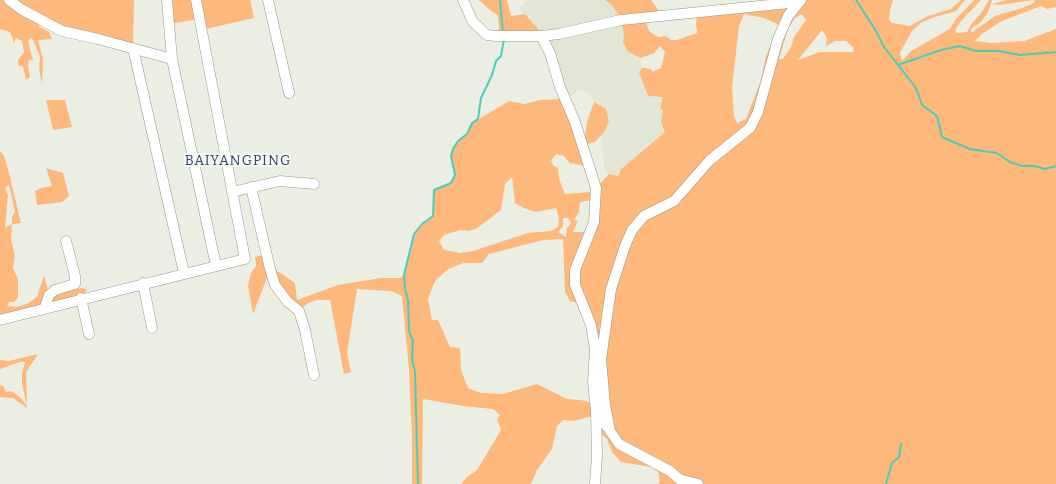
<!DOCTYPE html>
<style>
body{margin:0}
canvas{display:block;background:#ebeee3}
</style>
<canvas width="1056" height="484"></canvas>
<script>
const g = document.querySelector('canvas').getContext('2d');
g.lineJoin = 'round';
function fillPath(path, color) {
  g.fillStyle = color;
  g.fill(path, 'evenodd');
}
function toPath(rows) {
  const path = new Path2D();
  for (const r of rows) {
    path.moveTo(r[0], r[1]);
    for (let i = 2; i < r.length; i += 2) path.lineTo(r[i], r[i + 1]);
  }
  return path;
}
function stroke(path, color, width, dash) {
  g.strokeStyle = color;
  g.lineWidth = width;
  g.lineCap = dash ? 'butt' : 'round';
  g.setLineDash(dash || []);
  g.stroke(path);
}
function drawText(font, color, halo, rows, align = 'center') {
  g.font = font + ' Bitter,serif';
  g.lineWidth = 4;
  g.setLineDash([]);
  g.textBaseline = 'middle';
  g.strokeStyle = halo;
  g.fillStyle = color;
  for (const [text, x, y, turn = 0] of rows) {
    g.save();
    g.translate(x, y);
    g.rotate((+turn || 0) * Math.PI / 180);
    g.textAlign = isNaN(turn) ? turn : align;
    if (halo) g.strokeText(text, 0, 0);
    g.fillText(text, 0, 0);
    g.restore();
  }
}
fillPath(toPath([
 [527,0,605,0,612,5,621,20,624,34,623,42,628,52,641,58,642,68,639,73,647,96,664,97,661,122,666,132,648,145,621,169,618,176,609,174,605,170,601,135,604,132,606,109,594,102,590,94,581,90,565,99,533,22,519,8]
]), '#e1e7d4');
fillPath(toPath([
 [0,0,134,0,133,48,46,23,38,26,49,32,52,39,38,40,43,59,42,85,39,68,40,56,32,38,28,41,33,60,29,60,28,66,30,77,26,80,23,66,19,66,18,60,24,52,22,41,16,38,14,43,10,32,0,29],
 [167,0,250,0,254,18,201,30,199,19,169,24],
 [479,0,507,0,511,16,525,14,538,29,541,36,496,36,499,28,498,15,491,11],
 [605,0,651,0,663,16,645,18,649,31,658,37,666,36,671,40,677,40,697,33,696,25,697,12,801,0,893,0,890,10,889,20,892,23,910,26,928,16,951,9,961,0,965,0,956,11,935,17,922,22,912,31,900,53,902,61,911,51,950,29,955,20,974,0,981,0,961,21,955,30,957,33,967,32,972,23,980,15,989,0,992,0,988,12,981,22,972,28,971,33,995,16,1022,8,1034,3,1035,0,1056,0,1056,7,1047,9,1041,6,1002,21,983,33,975,41,992,43,1024,41,1056,29,1056,484,658,484,660,482,658,472,651,467,621,462,612,452,607,439,601,434,596,415,574,421,563,420,557,426,552,449,537,470,531,484,461,484,467,477,477,470,501,430,497,419,500,415,493,409,463,406,423,399,422,484,412,484,412,439,409,369,402,296,391,291,357,289,347,353,351,372,344,374,330,300,317,300,308,303,299,311,270,270,253,314,248,286,251,273,256,266,255,257,266,254,270,269,279,272,295,283,297,300,338,285,381,278,400,278,404,275,414,234,422,224,433,216,434,190,451,183,455,175,451,156,453,149,458,141,467,134,472,123,509,101,525,104,540,100,565,99,585,138,587,122,594,102,606,109,609,121,604,132,595,142,583,145,590,167,570,163,564,156,556,154,551,161,554,166,558,168,559,179,565,194,591,192,592,200,580,202,579,212,574,220,578,221,573,232,583,232,589,234,596,188,609,174,618,176,621,169,665,132,661,122,663,111,660,108,663,97,648,96,639,73,642,68,651,69,652,72,661,68,665,52,660,46,654,53,641,58,628,52,623,42,624,34,621,20,612,5],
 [744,14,764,18,777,24,783,29,778,39,771,44,766,56,760,83,746,119,737,123,734,116,732,87,739,26],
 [802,14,806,20,794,37,791,47,783,59,779,59,788,28,795,18],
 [822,30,827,38,826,46,835,41,846,41,854,48,853,52,820,52,798,60],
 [512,177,515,203,524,208,536,212,556,208,559,218,558,227,551,231,528,233,473,251,460,253,444,250,439,241,444,235,460,230,468,231,476,229,501,210,505,184],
 [563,218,568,218,571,223,567,228,566,237,558,232,563,226],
 [563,239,565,292,570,301,582,304,594,365,595,404,581,400,567,399,537,384,503,394,481,393,468,388,461,370,460,348,450,347,438,320,432,320,428,299,435,281,448,269,464,263,482,263,489,254,543,240],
 [1007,0,1033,0,1000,5,992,4],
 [46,100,65,100,72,127,53,130],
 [0,151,4,156,9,173,21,223,12,224,11,239,15,256,13,268,18,279,18,298,14,302,9,302,7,306,16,307,27,304,37,297,44,275,49,295,82,288,87,290,81,298,0,320],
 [9,185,15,212,12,217,12,224,5,228,8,195,5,188],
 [46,168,63,173,69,196,62,202,37,205,35,191,41,188,52,186],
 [38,354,26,372,27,408,13,398,0,397,0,385,3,386,6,392,11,391,21,398,27,406,22,384,22,374,25,362,20,362,0,369,0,360,9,361]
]), '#feb87b');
stroke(toPath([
 [500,0,503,33],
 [856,0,876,31,884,47,916,88,922,105,937,116,942,137,970,149,997,153,1010,162,1022,166,1034,166,1045,169,1056,166],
 [898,65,941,50,960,46,976,51,999,51,1020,55,1056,52],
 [418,484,415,372,412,359,413,341,409,331,408,300,405,289,404,275,414,234,422,224,433,216,434,190,451,183,455,175,451,156,453,149,458,141,467,134,472,123,478,119,481,98,492,75,496,61,501,56,504,39],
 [886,484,892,463,899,457,901,444]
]), '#4aceba', 2);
const minor = toPath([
 [9,0,21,9,62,31,98,39,172,59],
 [167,0,172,59,216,266],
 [268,0,289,93],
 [463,0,473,22,487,35,496,36,541,36,559,34,621,20,799,2],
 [541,36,550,53,560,87,575,122,596,188,594,222,575,270,575,285,591,325,595,349,593,382,596,411,607,427],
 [133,48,184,273],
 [251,187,270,269,275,285,287,301,299,311,305,330,314,375],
 [232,192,280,181,314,184],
 [143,283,152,328],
 [81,298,89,334],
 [45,307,49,295,55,290,75,284,75,276,66,241],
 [0,320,245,259,196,0],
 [595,484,597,456,596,411],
 [698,484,679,479,670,471,619,444,610,431,605,405,601,359,611,289,625,246,632,230,644,216,674,201,710,160,750,128,758,112,778,39,788,16,801,0]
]);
stroke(minor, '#95988e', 11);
stroke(minor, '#fff', 10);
g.letterSpacing = '1px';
drawText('14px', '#2f3e78', '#f8fcf0', [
 ["BAIYANGPING",238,161]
]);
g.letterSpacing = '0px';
</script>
